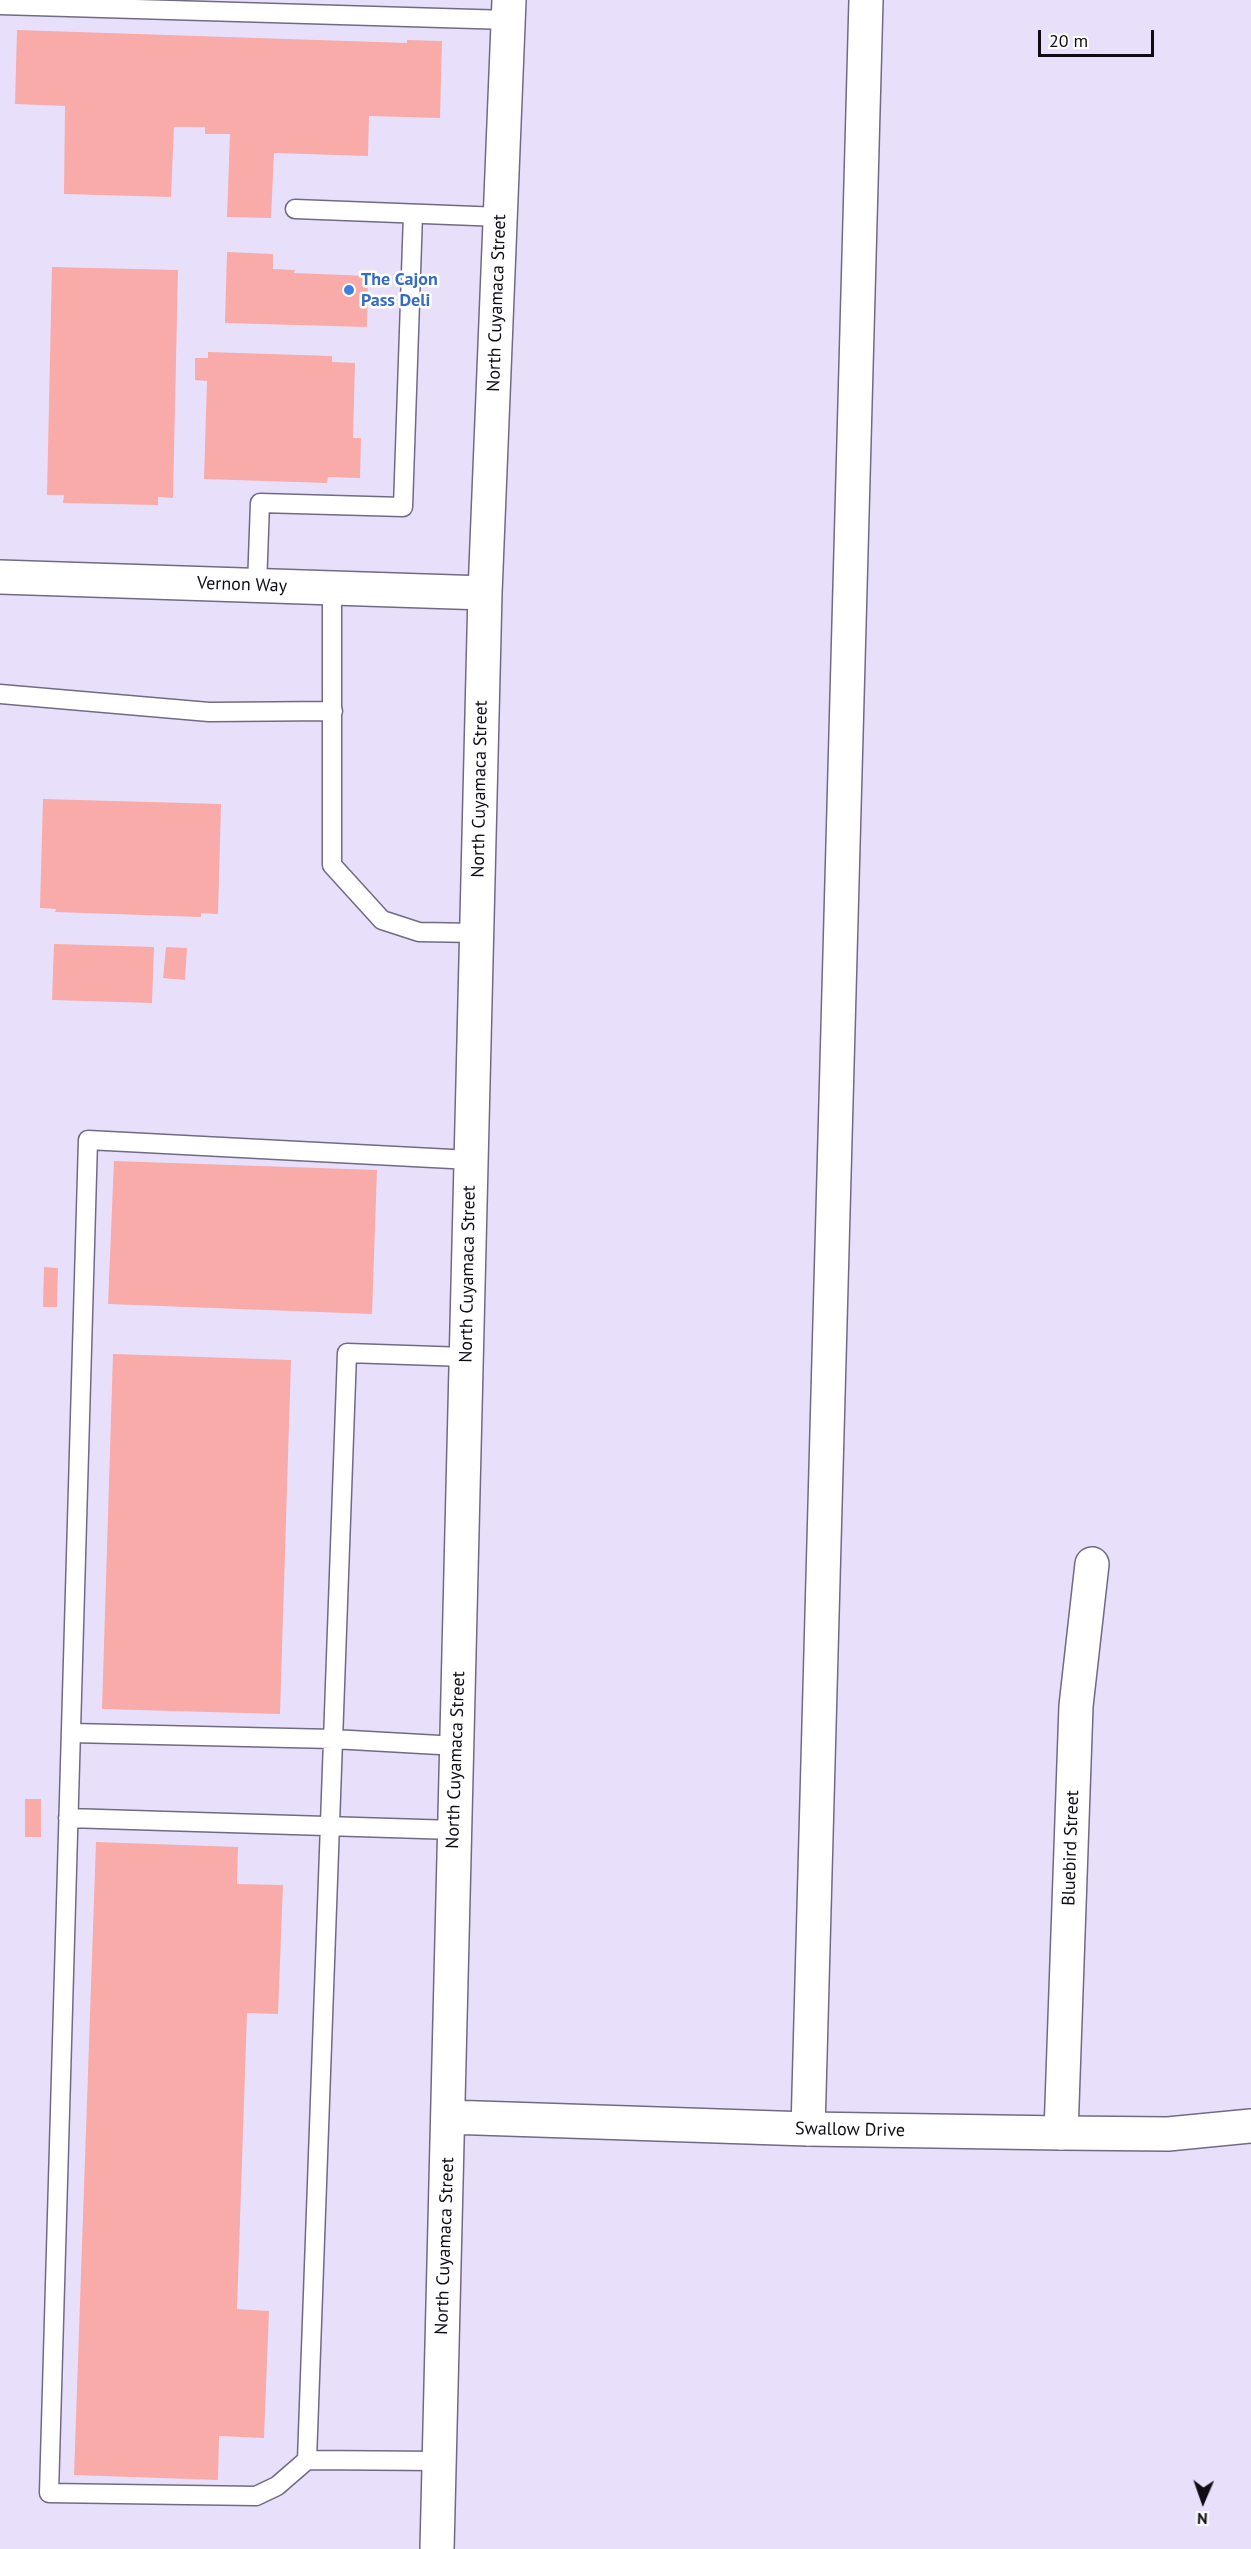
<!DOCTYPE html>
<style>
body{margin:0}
#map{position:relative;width:1251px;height:2549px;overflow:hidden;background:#e8e0fb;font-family:"PT Sans",sans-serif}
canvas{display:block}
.north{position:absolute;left:1173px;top:2471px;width:60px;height:60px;-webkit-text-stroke:4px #fff;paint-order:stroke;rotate:182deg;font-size:16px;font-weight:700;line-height:24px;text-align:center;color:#0f0c15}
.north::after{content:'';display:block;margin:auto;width:21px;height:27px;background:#0f0c15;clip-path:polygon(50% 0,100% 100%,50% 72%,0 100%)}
.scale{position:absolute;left:1038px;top:30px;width:116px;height:27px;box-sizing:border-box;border:3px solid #0f0c15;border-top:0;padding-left:8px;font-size:18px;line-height:21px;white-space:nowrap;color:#0f0c15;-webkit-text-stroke:4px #fff;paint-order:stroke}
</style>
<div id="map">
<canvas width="1251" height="2549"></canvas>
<div class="north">N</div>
<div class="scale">20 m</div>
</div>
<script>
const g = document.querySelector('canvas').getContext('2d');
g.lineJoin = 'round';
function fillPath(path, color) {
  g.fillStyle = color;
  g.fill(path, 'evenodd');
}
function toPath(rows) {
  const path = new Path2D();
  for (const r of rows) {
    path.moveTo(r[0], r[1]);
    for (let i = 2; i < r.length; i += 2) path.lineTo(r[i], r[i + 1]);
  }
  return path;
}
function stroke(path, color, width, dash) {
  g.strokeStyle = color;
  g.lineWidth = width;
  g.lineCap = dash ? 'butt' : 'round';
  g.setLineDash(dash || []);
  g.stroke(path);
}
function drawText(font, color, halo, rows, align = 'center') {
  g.font = font + ' "PT Sans",sans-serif';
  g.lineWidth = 5;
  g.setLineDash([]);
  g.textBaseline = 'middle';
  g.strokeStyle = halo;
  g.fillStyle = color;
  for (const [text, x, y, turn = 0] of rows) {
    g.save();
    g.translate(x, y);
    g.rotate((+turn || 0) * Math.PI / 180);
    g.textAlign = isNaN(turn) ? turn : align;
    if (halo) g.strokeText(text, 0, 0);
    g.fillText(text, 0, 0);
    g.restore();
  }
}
fillPath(toPath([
 [17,30,407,43,407,40,442,41,440,118,369,116,368,156,274,153,271,218,227,217,230,134,205,134,205,127,174,127,171,197,64,194,65,106,15,104],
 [227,252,273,254,273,269,295,270,294,273,368,276,367,327,225,323],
 [52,267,178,270,173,498,158,497,158,505,63,503,64,495,47,495],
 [208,352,332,356,332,362,355,363,353,438,361,438,360,478,328,477,327,483,204,479,207,381,195,380,195,358,208,358],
 [43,799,221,804,218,914,201,913,201,917,55,912,56,909,40,908],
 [54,944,154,947,152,1003,52,1000],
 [166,947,187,948,185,980,163,978],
 [114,1161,377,1170,372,1314,108,1304],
 [44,1267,58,1268,57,1307,43,1307],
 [113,1354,291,1360,280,1714,102,1709],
 [25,1799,41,1799,41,1837,25,1837],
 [96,1842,238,1847,237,1884,283,1885,278,2014,247,2013,237,2309,269,2311,264,2438,219,2436,218,2480,74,2475]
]), '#f8aba8');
const lane = toPath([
 [0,5,509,20],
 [295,209,501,217],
 [257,586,260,503,403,507,413,214],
 [332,588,332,865,382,920,419,932,477,933],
 [0,694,209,712,333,711],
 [71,1733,333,1739,457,1746],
 [68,1818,454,1830],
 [307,2460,347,1353,466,1357],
 [439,2461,307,2460,277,2486,256,2496,49,2493,88,1140,471,1160]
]);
const street = toPath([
 [808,2129,866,0],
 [1061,2133,1076,1706,1092,1564]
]);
const secondary = toPath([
 [0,577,485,593],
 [448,2117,808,2129,1061,2133,1168,2134,1251,2126],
 [437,2549,485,593,509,0]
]);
stroke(lane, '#726a82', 21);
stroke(street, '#726a82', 36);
stroke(secondary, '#726a82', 36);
stroke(lane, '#fff', 18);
stroke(street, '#fff', 33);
stroke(secondary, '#fff', 33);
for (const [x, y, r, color] of [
 [349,290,6,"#3f7fe0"]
]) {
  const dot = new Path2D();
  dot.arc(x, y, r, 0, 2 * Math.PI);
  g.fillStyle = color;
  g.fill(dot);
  stroke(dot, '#fff', 2);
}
drawText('bold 18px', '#366cbe', '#fff', [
 ["The Cajon",361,280],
 ["Pass Deli",361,301]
], 'left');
drawText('18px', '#0f0c15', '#fff', [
 ["North Cuyamaca Street",497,303,-88],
 ["Vernon Way",242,585,2],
 ["North Cuyamaca Street",480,789,-89],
 ["North Cuyamaca Street",468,1274,-89],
 ["North Cuyamaca Street",456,1760,-88],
 ["Bluebird Street",1071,1848,-88],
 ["Swallow Drive",850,2130,1],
 ["North Cuyamaca Street",445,2246,-88]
]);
</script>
